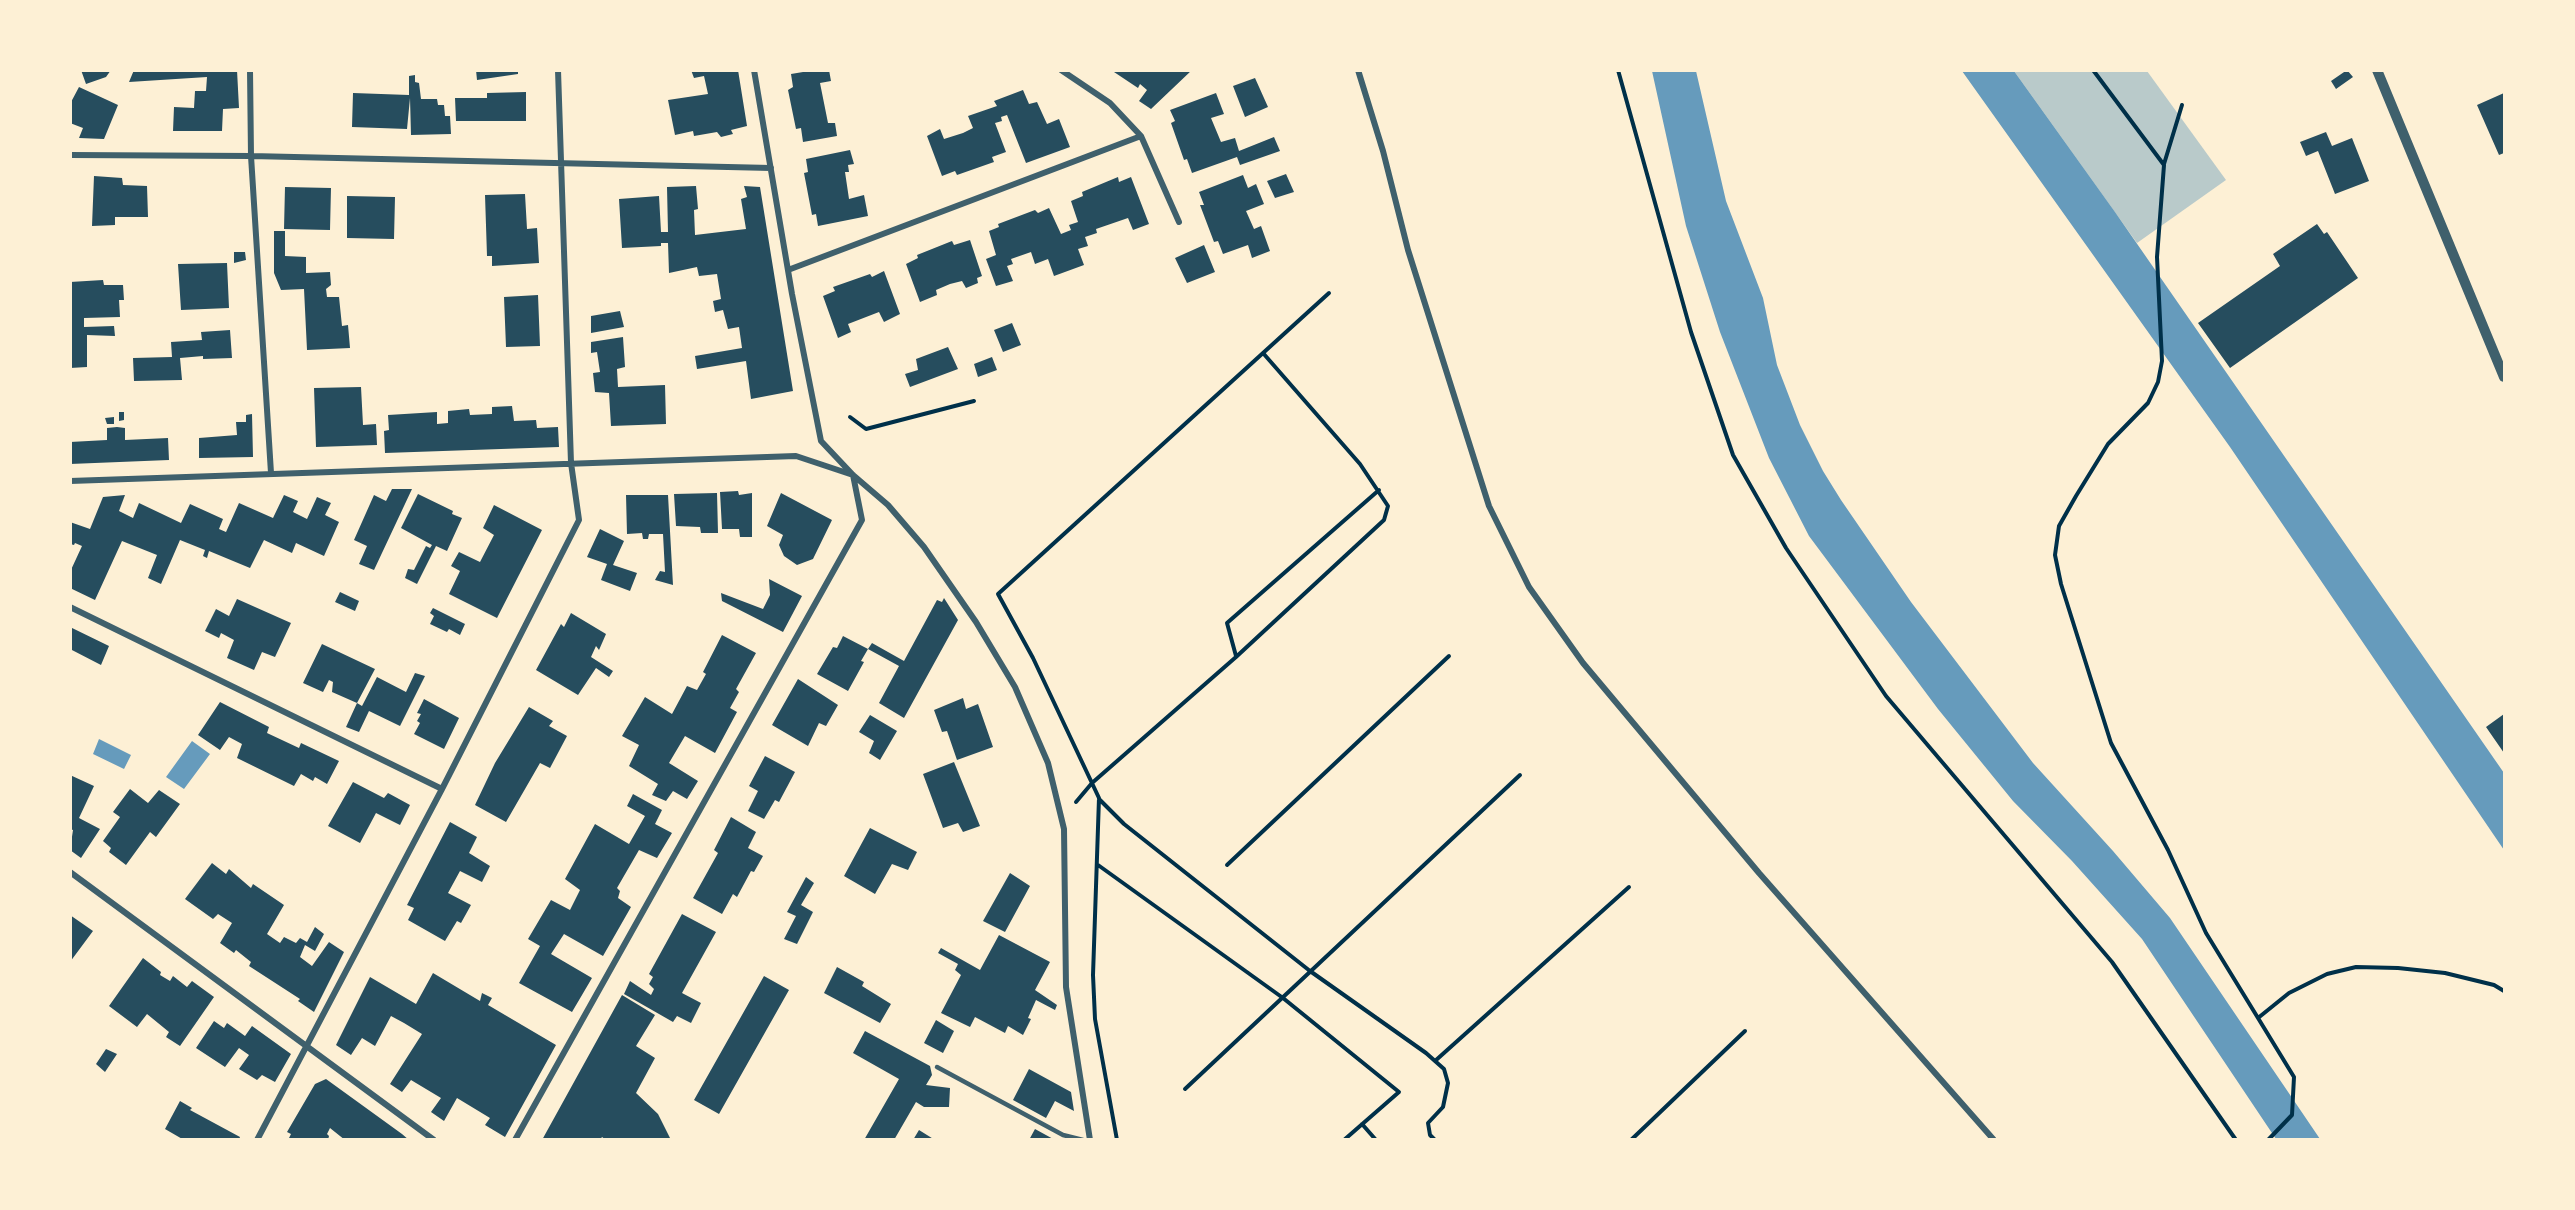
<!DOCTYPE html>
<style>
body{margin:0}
#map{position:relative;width:2575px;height:1210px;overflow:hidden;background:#fdf0d5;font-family:"Archivo Narrow",sans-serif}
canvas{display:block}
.frame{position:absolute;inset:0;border:72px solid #fdf0d5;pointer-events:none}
</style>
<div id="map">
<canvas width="2575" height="1210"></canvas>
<div class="frame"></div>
</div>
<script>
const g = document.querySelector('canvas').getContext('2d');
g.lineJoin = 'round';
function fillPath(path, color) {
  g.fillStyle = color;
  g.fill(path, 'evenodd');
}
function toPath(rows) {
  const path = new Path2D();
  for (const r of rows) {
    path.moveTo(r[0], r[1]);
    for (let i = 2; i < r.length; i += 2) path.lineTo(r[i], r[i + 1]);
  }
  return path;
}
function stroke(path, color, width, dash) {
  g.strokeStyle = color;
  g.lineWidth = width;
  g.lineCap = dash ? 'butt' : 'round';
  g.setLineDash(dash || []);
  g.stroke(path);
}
fillPath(toPath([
 [2014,71,2147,71,2226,180,2137,243]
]), '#b9caca');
fillPath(toPath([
 [1652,71,1696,71,1726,201,1763,298,1777,365,1800,425,1823,471,1841,500,1911,602,2033,763,2113,851,2170,918,2320,1139,2276,1139,2142,939,2072,861,2013,801,1938,709,1809,536,1769,458,1720,332,1686,226],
 [1962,71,2014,71,2115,212,2504,773,2504,850,2230,447],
 [99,739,131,755,124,769,93,754],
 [192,741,210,754,184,789,166,777]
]), '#669bbc');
fillPath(toPath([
 [81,70,111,70,106,77,86,84],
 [134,70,237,70,239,108,223,109,222,131,173,131,174,107,194,108,195,91,206,91,207,77,129,82],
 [476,70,518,70,518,74,477,80],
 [691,70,738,70,747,126,731,130,733,134,721,137,717,132,694,136,693,131,675,135,668,100,708,94,704,76,694,78],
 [815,70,829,70,831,81,820,83,828,123,835,123,837,136,803,142,801,128,796,129,788,90,793,87,791,74],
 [1111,70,1192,70,1151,109,1139,101,1147,90,1140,84,1138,88],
 [2347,70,2353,77,2336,89,2331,81],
 [415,75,415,82,419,83,421,99,437,99,438,105,444,105,445,116,450,116,451,134,411,135,410,98,407,129,352,127,353,93,409,95,409,76],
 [1255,78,1268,107,1245,117,1233,86],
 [79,87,118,105,104,139,79,138,83,128,70,123,70,104],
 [1023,90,1029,104,1037,102,1047,124,1059,119,1070,147,1026,163,1007,115,1001,117,1002,121,995,123,1006,152,992,157,994,162,957,175,955,171,942,176,927,136,940,129,944,139,963,133,973,128,968,116,997,106,994,101],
 [526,92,526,121,456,121,455,98,487,98,487,93],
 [1216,93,1224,114,1211,118,1221,142,1235,138,1239,151,1274,137,1280,151,1240,165,1237,157,1192,173,1187,159,1184,160,1171,123,1175,121,1170,110],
 [2504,93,2504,153,2499,155,2477,105],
 [2326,132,2332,146,2352,138,2369,181,2335,194,2318,151,2306,156,2300,142],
 [850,150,854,164,848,165,849,172,845,172,849,199,864,195,868,216,818,226,816,214,812,215,804,173,808,172,806,159],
 [1286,174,1294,192,1275,198,1267,181],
 [1243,175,1248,188,1256,184,1264,204,1246,211,1254,229,1261,226,1270,251,1252,258,1248,245,1223,254,1218,241,1214,242,1200,205,1204,205,1199,192],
 [94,176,122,178,123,185,147,186,148,217,115,217,115,225,92,226],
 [1118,177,1119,182,1131,177,1149,224,1133,230,1128,218,1096,229,1097,233,1085,237,1088,246,1078,249,1084,265,1054,276,1048,259,1035,264,1031,252,1011,259,1013,264,1007,266,1013,281,996,286,986,259,996,255,989,231,999,227,998,224,1035,210,1038,213,1049,208,1061,234,1071,230,1069,225,1078,222,1071,201,1083,196,1082,192],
 [696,186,698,209,694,210,695,235,746,229,741,199,747,197,744,186,760,187,793,391,751,399,746,361,697,369,695,356,742,348,739,327,728,329,723,310,715,312,713,301,721,299,717,274,699,276,697,267,669,273,668,243,661,243,661,246,622,248,619,199,659,196,661,232,668,232,667,187],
 [285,187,331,188,330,230,284,229],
 [525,194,527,229,537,228,539,263,492,266,492,256,487,256,485,195],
 [347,196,395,197,394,239,347,238],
 [2317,224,2324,234,2327,232,2358,278,2230,368,2198,323,2280,266,2273,254],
 [274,231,285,231,285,256,306,257,306,273,330,272,331,285,326,289,327,297,339,297,342,326,348,325,350,348,307,350,304,289,281,290,274,273],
 [970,240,982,276,977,278,978,283,966,288,962,281,950,284,936,290,937,295,920,302,906,264,918,258,917,255,952,241,954,245],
 [1204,245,1215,272,1187,283,1175,258],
 [234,252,245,252,246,260,234,263],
 [227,263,229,308,181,310,178,264],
 [884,271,900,314,884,322,879,312,848,324,851,332,838,338,823,296,835,291,833,287,870,274,872,277],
 [103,280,104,285,123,285,124,300,119,300,120,317,84,318,84,327,114,326,115,336,87,335,87,367,70,368,70,282],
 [538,295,540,346,506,347,504,297],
 [620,311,624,327,591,333,591,316],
 [1012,323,1021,345,1003,352,994,330],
 [230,330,232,358,203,359,203,356,180,358,182,380,134,381,133,358,172,357,171,342,202,340,201,332],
 [623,337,625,367,617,369,618,387,665,385,666,424,611,426,609,393,595,392,593,373,600,372,597,352,591,353,591,342],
 [948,347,958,369,910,387,905,374,918,370,916,359],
 [992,357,997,370,978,377,974,364],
 [361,387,363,425,376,424,377,445,316,447,314,388],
 [512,406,514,421,536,420,537,428,558,427,559,447,385,453,384,431,389,430,388,415,437,412,437,424,448,423,448,411,469,409,470,415,492,414,492,407],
 [119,412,124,412,124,420,119,421],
 [252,414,253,457,199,458,199,438,237,435,236,422,246,422,246,415],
 [114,417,114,424,107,424,105,418],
 [117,427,125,428,125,440,168,438,169,460,70,464,70,442,107,440,107,428],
 [392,489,412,489,374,570,359,564,367,546,354,540,374,495,386,501],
 [738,491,739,495,752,493,752,537,740,537,739,529,722,529,720,492],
 [717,493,718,533,701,533,700,527,676,526,674,494],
 [781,493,832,520,813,559,797,565,784,556,779,545,783,535,767,526],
 [418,494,453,511,452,514,462,518,447,551,436,546,417,584,405,578,408,569,414,570,426,546,430,548,432,545,401,528],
 [125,495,119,511,133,518,139,503,181,523,190,504,223,519,219,529,226,532,239,503,273,518,284,495,298,501,293,512,307,519,317,497,331,503,325,515,339,522,324,556,296,543,292,553,264,540,250,568,209,551,207,558,203,556,205,550,180,540,161,584,148,578,157,555,122,541,95,600,70,588,70,572,82,546,75,543,74,545,70,544,70,522,90,529,103,497],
 [626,495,668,495,673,585,655,580,660,571,665,572,663,534,649,534,648,539,643,539,642,533,627,534],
 [494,505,542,530,497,618,449,594,460,571,451,566,459,552,480,562,494,535,483,528],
 [600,529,624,541,613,565,637,573,630,591,601,580,607,564,587,557],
 [769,579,802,596,783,632,722,601,721,593,763,609,770,595],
 [340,592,359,601,355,611,335,602],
 [944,598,958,620,904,718,879,703,899,666,868,649,861,661,864,662,848,691,817,674,833,647,837,648,843,636,868,649,872,643,904,661,937,600,942,602],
 [237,599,291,623,275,657,262,652,254,670,227,658,234,640,221,633,219,638,205,631,216,609,229,616],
 [433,608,465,624,460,635,449,629,447,632,430,624,434,616,430,613],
 [571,613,606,634,599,650,596,646,591,657,613,671,609,677,596,668,578,695,536,670,561,624,564,627],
 [70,627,109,646,101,665,70,649],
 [722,635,756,653,736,689,739,692,730,708,737,712,715,753,685,736,669,763,698,781,687,799,673,791,666,801,652,795,658,784,629,766,639,745,622,736,645,697,672,714,687,686,697,690,706,674,703,672],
 [322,644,375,669,357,703,332,692,333,682,329,680,323,692,303,683],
 [415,673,425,676,400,726,369,711,359,732,346,727,357,703,362,706,377,677,406,692],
 [798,679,838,705,826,726,819,723,808,746,772,725],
 [963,698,966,709,978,704,993,747,957,760,947,731,942,732,934,710],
 [424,699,459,718,444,749,414,734,420,723,417,721,421,714,417,713],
 [220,702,269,727,267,733,299,748,301,743,339,761,327,784,315,777,313,781,301,774,294,786,237,758,242,744,229,737,220,750,198,735],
 [529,707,553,721,549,726,567,736,550,768,540,763,506,822,475,805,495,763],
 [2504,714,2504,753,2486,727],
 [870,715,897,731,880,760,869,753,874,741,859,732],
 [765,756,795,772,779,802,775,800,764,819,748,811,758,791,749,786],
 [954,762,980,826,963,832,958,823,943,828,923,774],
 [70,775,94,786,79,818,100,829,81,858,70,850,73,830,70,829],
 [353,782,384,798,388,793,410,805,400,825,376,813,360,843,328,826],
 [130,789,148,803,159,790,180,804,156,837,150,832,126,865,109,852,111,848,103,841,120,817,113,812],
 [633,794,662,810,655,824,672,833,657,858,639,850,617,888,620,891,618,898,631,907,603,956,564,934,551,954,592,978,572,1012,519,983,540,946,528,939,551,900,570,910,580,890,565,879,595,824,629,844,645,816,627,806],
 [731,817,756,832,748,848,763,856,754,872,751,871,737,897,733,894,722,914,693,898,718,853,714,850],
 [450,822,477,837,469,853,490,866,482,882,460,871,448,893,471,905,461,923,457,921,445,941,408,920,414,908,407,905],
 [870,828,917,852,908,870,892,864,875,894,844,876],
 [212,863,226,874,229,869,251,888,253,884,284,905,267,934,280,943,284,937,296,943,300,938,307,942,315,927,324,934,315,951,305,945,300,957,312,966,329,942,344,952,314,1012,298,1001,300,999,249,966,251,962,236,950,234,953,220,943,232,923,218,914,213,919,185,899],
 [1010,873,1030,886,1005,932,983,921],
 [806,877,814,883,801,905,813,912,797,944,784,939,796,916,787,912],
 [682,914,716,932,682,993,701,1003,691,1023,677,1016,673,1022,624,994,630,981,651,995,654,989,649,984,653,977,649,974],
 [70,915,93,931,70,962],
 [999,935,1050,962,1035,990,1057,1005,1055,1010,1036,1000,1028,1018,1031,1019,1023,1035,1008,1026,1005,1033,975,1017,970,1027,941,1013,961,975,955,970,958,964,938,953,941,948,980,970],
 [143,958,161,972,160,975,170,981,173,976,187,987,192,981,214,997,180,1046,166,1037,169,1032,147,1014,137,1027,109,1006],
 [837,967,864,982,862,986,891,1004,880,1023,824,993],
 [433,973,480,1001,482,993,492,998,488,1005,556,1045,505,1137,485,1125,490,1118,457,1098,444,1121,431,1112,441,1098,411,1080,402,1092,390,1084,422,1034,404,1023,391,1016,375,1046,362,1038,351,1055,336,1045,370,977,416,1004],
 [764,976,789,990,719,1114,694,1100],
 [622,995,655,1015,636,1046,655,1058,636,1093,658,1114,671,1140,606,1140,602,1137,600,1140,580,1138,579,1140,542,1140],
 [936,1020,954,1031,943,1053,924,1043],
 [214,1021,224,1028,227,1023,245,1036,252,1026,291,1054,275,1082,262,1075,257,1080,239,1069,249,1055,239,1048,225,1067,196,1048],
 [865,1031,930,1066,932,1075,926,1085,950,1088,949,1107,924,1107,916,1102,894,1140,864,1140,899,1079,853,1053],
 [106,1049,117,1054,105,1072,96,1064],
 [1029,1069,1071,1092,1074,1111,1055,1101,1046,1118,1013,1100],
 [326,1079,402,1134,409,1140,345,1140,330,1128,327,1134,329,1136,328,1140,288,1140,291,1134,287,1132,315,1084],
 [180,1101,192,1108,190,1110,240,1137,239,1140,184,1140,165,1129],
 [1035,1129,1055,1140,1029,1140],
 [919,1130,935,1140,913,1140]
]), '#264d5e');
stroke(toPath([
 [1618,70,1691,332,1733,455,1786,548,1886,696,2112,962,2236,1140],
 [2093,70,2164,165,2157,257,2162,361,2158,382,2148,403,2108,444,2076,496,2059,526,2055,555,2061,584,2111,743,2168,850,2206,933,2258,1018,2289,993,2327,974,2356,967,2398,968,2445,973,2494,985,2504,991],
 [2164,164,2182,105],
 [850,417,866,429,974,401],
 [1236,656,1227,623,1379,490],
 [1099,799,1124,824,1310,971,1426,1053,1444,1069,1448,1083,1443,1107,1428,1123,1430,1135,1435,1140],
 [1076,802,1092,783,1236,657,1384,520,1388,506,1360,464,1263,353],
 [1098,865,1283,998,1399,1092,1344,1140],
 [1227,865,1449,656],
 [2258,1018,2294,1077,2292,1115,2268,1140],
 [1435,1061,1629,887],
 [1185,1089,1520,775],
 [1362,1124,1376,1140],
 [1117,1140,1095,1019,1093,975,1099,798,1033,658,998,594,1329,293],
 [1631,1140,1745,1031]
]), '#003049', 4);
stroke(toPath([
 [937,1067,1063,1135,1083,1140]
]), '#3f606c', 4.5);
stroke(toPath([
 [250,70,251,156,271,473],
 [754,70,792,294,821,441,853,475,888,505,924,547,976,622,1015,687,1048,763,1064,829,1066,987,1090,1140],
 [1061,70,1110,103,1141,136],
 [1358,70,1383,151,1408,250,1489,506,1529,587,1583,663,1759,873,1994,1140],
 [70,155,251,156,771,168],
 [788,270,1141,136,1179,222],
 [70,481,796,456,850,474],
 [70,607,442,789],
 [70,872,434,1140],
 [257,1140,442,789,579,520,571,463,558,70],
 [515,1140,862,520,853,475]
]), '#3f606c', 6);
stroke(toPath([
 [2377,70,2504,377]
]), '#3f606c', 10);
</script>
